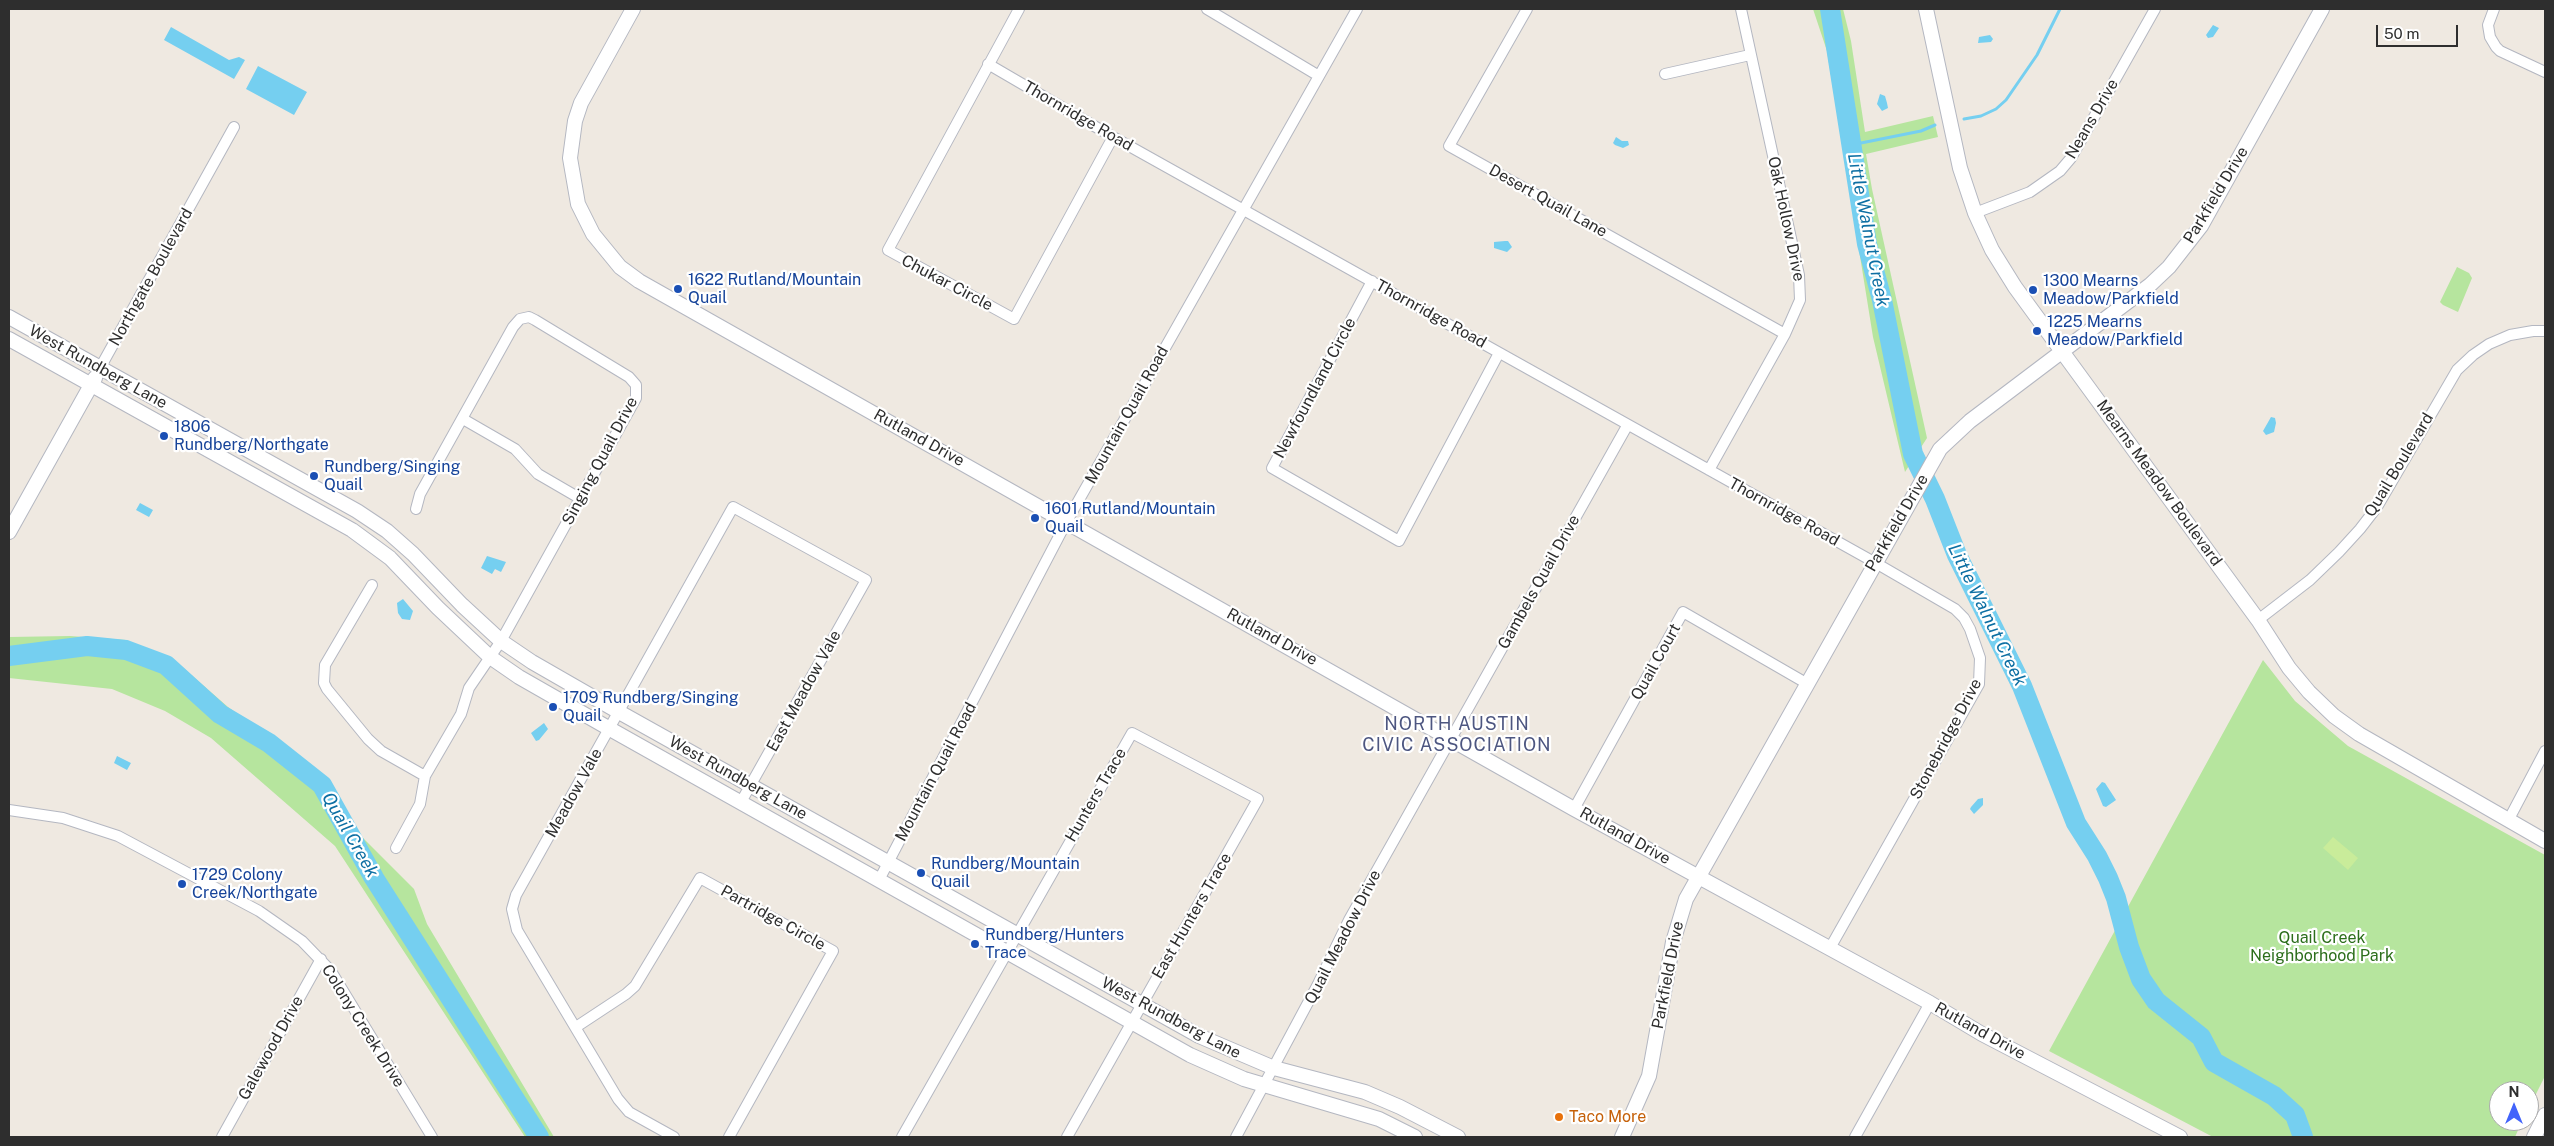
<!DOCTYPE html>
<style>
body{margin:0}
#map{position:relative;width:2554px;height:1146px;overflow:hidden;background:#efe9e1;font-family:"Public Sans",sans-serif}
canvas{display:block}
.frame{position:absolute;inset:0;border:10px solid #2e2e2e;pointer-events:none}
.north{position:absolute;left:2489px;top:1081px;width:50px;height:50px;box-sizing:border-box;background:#fff;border:1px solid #ababab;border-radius:50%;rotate:0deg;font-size:14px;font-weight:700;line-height:20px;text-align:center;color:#2e2e2e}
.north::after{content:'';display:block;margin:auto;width:18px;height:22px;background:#4264fb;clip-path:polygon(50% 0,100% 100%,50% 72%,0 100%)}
.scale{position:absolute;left:2376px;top:25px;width:82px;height:22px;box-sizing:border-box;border:2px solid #2e2e2e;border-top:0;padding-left:6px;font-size:15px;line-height:18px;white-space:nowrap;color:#2e2e2e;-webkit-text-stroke:4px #fff;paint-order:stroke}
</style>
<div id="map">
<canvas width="2554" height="1146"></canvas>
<div class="frame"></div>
<div class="north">N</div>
<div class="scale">50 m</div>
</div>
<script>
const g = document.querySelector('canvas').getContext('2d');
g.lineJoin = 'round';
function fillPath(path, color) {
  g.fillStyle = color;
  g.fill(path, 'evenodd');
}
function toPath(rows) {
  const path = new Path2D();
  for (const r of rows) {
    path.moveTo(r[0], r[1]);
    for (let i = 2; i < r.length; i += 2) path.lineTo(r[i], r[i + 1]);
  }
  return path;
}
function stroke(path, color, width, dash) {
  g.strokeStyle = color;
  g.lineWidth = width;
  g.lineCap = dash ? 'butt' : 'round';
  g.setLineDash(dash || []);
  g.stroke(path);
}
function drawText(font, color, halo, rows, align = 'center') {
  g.font = font + ' "Public Sans",sans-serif';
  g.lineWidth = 4.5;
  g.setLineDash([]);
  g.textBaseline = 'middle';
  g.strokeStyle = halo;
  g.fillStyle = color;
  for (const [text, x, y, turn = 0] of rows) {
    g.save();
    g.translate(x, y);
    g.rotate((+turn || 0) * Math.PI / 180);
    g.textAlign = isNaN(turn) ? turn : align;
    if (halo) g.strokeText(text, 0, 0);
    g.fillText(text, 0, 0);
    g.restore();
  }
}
fillPath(toPath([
 [1813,9,1843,9,1851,41,1865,132,1933,116,1938,137,1866,154,1872,189,1927,438,1905,472,1873,337,1827,51],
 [2457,267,2469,273,2472,278,2458,312,2443,305,2440,302],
 [70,636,126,640,181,666,228,707,317,772,360,835,414,889,427,924,554,1137,525,1137,335,846,211,738,165,711,112,689,9,678,9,637],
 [2263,660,2295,701,2348,746,2545,855,2545,1076,2529,1108,2529,1091,2499,1091,2499,1121,2522,1121,2515,1137,2213,1137,2049,1051]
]), '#b6e59e');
fillPath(toPath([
 [2333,837,2358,858,2348,870,2323,848]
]), '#c9ec9a');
fillPath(toPath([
 [2213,25,2219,28,2213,37,2208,38,2206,35],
 [171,27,229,60,239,57,245,60,234,79,164,40],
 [1990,35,1993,39,1991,42,1978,43,1979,37],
 [258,66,307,92,294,115,246,89],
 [1880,94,1885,96,1887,103,1888,108,1882,111,1877,104],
 [1616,137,1622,141,1628,141,1629,145,1623,148,1615,145,1613,143],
 [1505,241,1508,241,1512,247,1507,252,1494,248,1494,242],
 [2271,417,2275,418,2276,423,2274,432,2266,435,2263,431],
 [140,503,153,510,149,517,136,510],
 [487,556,506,562,501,572,495,569,492,574,481,568],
 [403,599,413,611,410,620,402,619,398,613,397,603],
 [544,723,548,729,539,740,536,741,531,733],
 [117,756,131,763,127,770,114,763],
 [2102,782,2105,783,2116,800,2106,807,2103,806,2096,789],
 [1983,798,1983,805,1974,814,1970,809,1971,807,1978,799]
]), '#75cff0');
stroke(toPath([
 [1964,119,1981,116,1996,109,2006,100,2037,55,2060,9],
 [1851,145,1921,131,1935,125]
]), '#75cff0', 3);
stroke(toPath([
 [1830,9,1867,244,1882,300,1913,454,1935,499,1957,555,2022,686,2076,823,2097,856,2108,878,2116,898,2129,947,2141,979,2156,1001,2201,1037,2214,1062,2274,1096,2295,1115,2303,1137],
 [9,656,87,646,126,650,166,665,220,714,269,743,322,785,374,878,539,1137]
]), '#75cff0', 20);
const street = toPath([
 [1019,9,888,250,1014,319,1113,137],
 [1207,9,1319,76],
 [1527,9,1449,146,1785,334],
 [2494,9,2488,25,2490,37,2496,47,2500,51,2545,72],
 [988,64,1113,137,1874,562,1955,609,1964,618,1970,629,1980,658,1979,684,1830,948],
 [1665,74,1750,55],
 [1975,213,2030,192,2060,171,2071,158,2155,9],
 [1372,281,1272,468,1399,541,1499,353],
 [100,368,234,127],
 [463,419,515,449,538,474,581,499],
 [1709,470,1785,334,1800,300,1799,275,1741,9],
 [372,585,325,665,324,683,327,689,368,739,381,751,425,776],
 [2258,620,2310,580,2339,552,2360,529,2377,507,2457,370,2473,355,2489,344,2510,335,2533,331,2545,331],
 [1574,809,1683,612,1806,683],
 [9,810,63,818,118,836,259,911,302,941,331,971,432,1137],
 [2509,819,2545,751],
 [396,848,420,804,425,776,461,714,469,688,501,641,636,398,636,385,629,377,535,320,529,317,520,319,513,327,420,494,416,509],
 [879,880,1067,521,1357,9],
 [576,1027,626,994,635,986,700,878,833,951,729,1137],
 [222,1137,321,959],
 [674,1137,629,1112,618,1099,517,930,512,909,516,895,733,507,866,580,741,802],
 [902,1137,1132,733,1258,799,1067,1137],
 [1236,1137,1318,984,1349,920,1627,426],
 [1855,1137,1930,1003]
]);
const secondary = toPath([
 [633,9,581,103,575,121,570,158,578,204,593,234,620,267,639,281,1574,809,1930,1003,1982,1034,2180,1137],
 [1926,9,1960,168,1975,213,1992,250,2015,287,2258,620,2289,668,2309,692,2334,716,2359,734,2545,841],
 [9,317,357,511,387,531,413,554,462,605,501,641,532,662,619,712,1199,1036,1274,1068,1365,1092,1400,1107,1458,1137],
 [9,339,352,530,390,558,438,608,490,657,519,677,610,729,1190,1055,1244,1079,1379,1119,1415,1137],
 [9,532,95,378],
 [1622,1137,1649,1076,1673,942,1686,899,1940,449,1970,421,2150,285,2169,267,2201,226,2322,9],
 [2534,1137,2545,1115]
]);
stroke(street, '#b4b7c1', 12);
stroke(secondary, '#b4b7c1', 16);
stroke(street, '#fff', 10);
stroke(secondary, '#fff', 14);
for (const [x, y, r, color] of [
 [678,289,5,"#1a4fb4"],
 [2033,290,5,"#1a4fb4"],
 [2037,331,5,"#1a4fb4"],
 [164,436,5,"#1a4fb4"],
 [314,476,5,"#1a4fb4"],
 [1035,518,5,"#1a4fb4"],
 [553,707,5,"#1a4fb4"],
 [921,873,5,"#1a4fb4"],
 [182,884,5,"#1a4fb4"],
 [975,944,5,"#1a4fb4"],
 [1559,1117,5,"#e8710a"]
]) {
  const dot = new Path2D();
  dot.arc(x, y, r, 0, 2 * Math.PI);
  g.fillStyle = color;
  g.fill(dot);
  stroke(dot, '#fff', 2);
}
drawText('16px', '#2e2e2e', '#fff', [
 ["Thornridge Road",1078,116,30],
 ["Neans Drive",2092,119,-60],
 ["Parkfield Drive",2216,195,-59],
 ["Desert Quail Lane",1548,201,29],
 ["Oak Hollow Drive",1786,219,78],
 ["Northgate Boulevard",151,277,-61],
 ["Chukar Circle",947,283,28],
 ["Thornridge Road",1431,314,29],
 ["West Rundberg Lane",98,367,29],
 ["Newfoundland Circle",1315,388,-62],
 ["Mountain Quail Road",1127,415,-61],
 ["Rutland Drive",919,438,29],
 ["Singing Quail Drive",600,461,-62],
 ["Quail Boulevard",2399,465,-59],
 ["Mearns Meadow Boulevard",2159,483,54],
 ["Thornridge Road",1784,512,29],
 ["Parkfield Drive",1897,523,-60],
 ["Gambels Quail Drive",1539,582,-61],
 ["Rutland Drive",1272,637,29],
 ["Quail Court",1656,662,-61],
 ["East Meadow Vale",804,691,-61],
 ["Stonebridge Drive",1946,739,-62],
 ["Mountain Quail Road",936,772,-62],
 ["West Rundberg Lane",738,778,29],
 ["Meadow Vale",574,793,-61],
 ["Hunters Trace",1096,795,-60],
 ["Rutland Drive",1625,836,29],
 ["East Hunters Trace",1192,916,-60],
 ["Partridge Circle",773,918,29],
 ["Quail Meadow Drive",1343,937,-63],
 ["Parkfield Drive",1668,975,-79],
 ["West Rundberg Lane",1171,1018,28],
 ["Colony Creek Drive",363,1026,58],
 ["Rutland Drive",1980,1031,29],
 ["Galewood Drive",271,1048,-61]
]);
drawText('16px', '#164399', '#fff', [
 ["1622 Rutland/Mountain",688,280],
 ["Quail",688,298],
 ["1300 Mearns",2043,281],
 ["Meadow/Parkfield",2043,299],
 ["1225 Mearns",2047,322],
 ["Meadow/Parkfield",2047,340],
 ["1806",174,427],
 ["Rundberg/Northgate",174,445],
 ["Rundberg/Singing",324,467],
 ["Quail",324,485],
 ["1601 Rutland/Mountain",1045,509],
 ["Quail",1045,527],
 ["1709 Rundberg/Singing",563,698],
 ["Quail",563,716],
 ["Rundberg/Mountain",931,864],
 ["Quail",931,882],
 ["1729 Colony",192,875],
 ["Creek/Northgate",192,893],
 ["Rundberg/Hunters",985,935],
 ["Trace",985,953]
], 'left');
drawText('16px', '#2c6e1b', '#fff', [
 ["Quail Creek",2322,938],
 ["Neighborhood Park",2322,956]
]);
drawText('16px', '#c56008', '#fff', [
 ["Taco More",1569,1117]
], 'left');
drawText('italic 18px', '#0d6fa3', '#fff', [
 ["Little Walnut Creek",1868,230,79],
 ["Little Walnut Creek",1987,615,64],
 ["Quail Creek",350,835,60]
]);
g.letterSpacing = '1px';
drawText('18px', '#4d5680', '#fff', [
 ["NORTH AUSTIN",1457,724],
 ["CIVIC ASSOCIATION",1457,745]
]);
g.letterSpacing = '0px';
</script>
